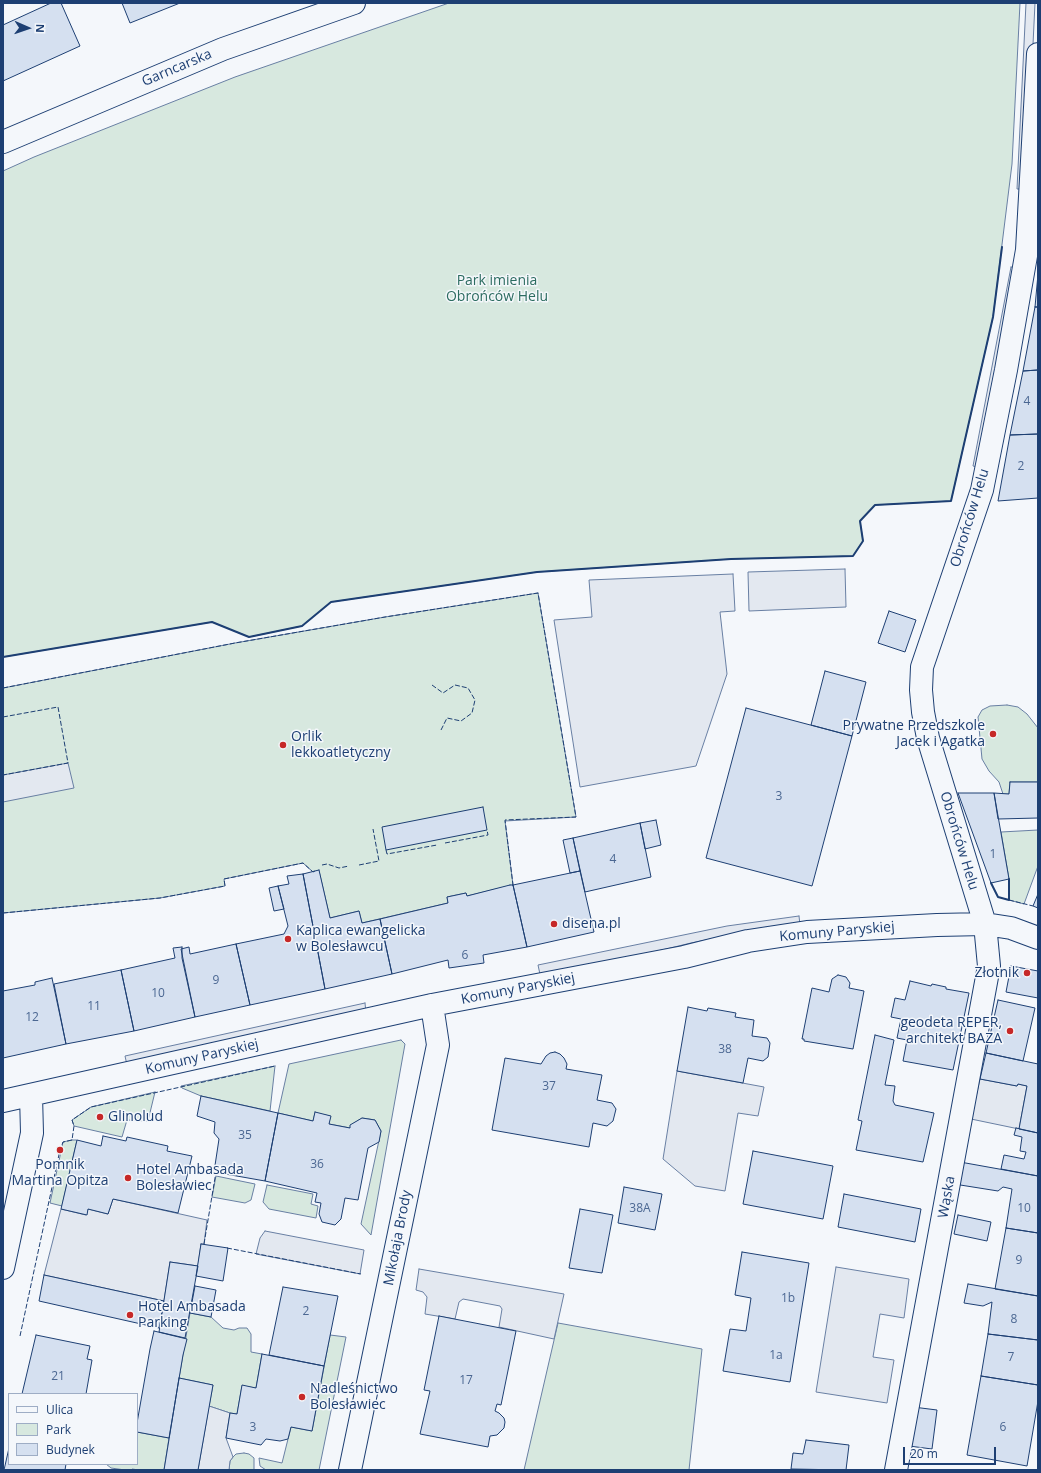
<!DOCTYPE html>
<meta charset="utf-8">
<style>
body{margin:0}
#map{position:relative;width:1041px;height:1473px;overflow:hidden;background:#f4f7fb;font-family:"Open Sans",sans-serif}
canvas{display:block}
.frame{position:absolute;inset:0;border:4px solid #1d3f73;pointer-events:none}
.legend{position:absolute;left:8px;top:1393px;width:130px;height:72px;box-sizing:border-box;background:#f4f7fb;border:1px solid #9eadc5;margin:0;padding:5px 7px;list-style:none;font-size:12px;color:#1d3f73}
.legend li{display:flex;align-items:center;gap:8px;height:20px}
.legend b{width:20px;border:1px solid #9eadc5}
.north{position:absolute;left:8px;top:8px;width:40px;height:40px;-webkit-text-stroke:3px #f4f7fb;paint-order:stroke;rotate:92deg;font-size:11px;font-weight:700;line-height:16px;text-align:center;color:#1d3f73}
.north::after{content:'';display:block;margin:auto;width:14px;height:18px;background:#1d3f73;clip-path:polygon(50% 0,100% 100%,50% 72%,0 100%)}
.scale{position:absolute;left:903px;top:1447px;width:93px;height:18px;box-sizing:border-box;border:2px solid #1d3f73;border-top:0;padding-left:5px;font-size:12px;line-height:14px;white-space:nowrap;color:#1d3f73;-webkit-text-stroke:3px #f4f7fb;paint-order:stroke}
</style>
<div id="map">
<canvas width="1041" height="1473"></canvas>
<div class="frame"></div>
<ul class="legend">
<li><b style="height:5px;background:#f4f7fb"></b>Ulica</li>
<li><b style="height:11px;background:#d7e8df"></b>Park</li>
<li><b style="height:11px;background:#d5e0f0"></b>Budynek</li>
</ul>
<div class="north">N</div>
<div class="scale">20 m</div>
</div>
<script>
const g = document.querySelector('canvas').getContext('2d');
g.lineJoin = 'round';
function fillPath(path, color) {
  g.fillStyle = color;
  g.fill(path, 'evenodd');
}
function toPath(rows) {
  const path = new Path2D();
  for (const r of rows) {
    path.moveTo(r[0], r[1]);
    for (let i = 2; i < r.length; i += 2) path.lineTo(r[i], r[i + 1]);
  }
  return path;
}
function stroke(path, color, width, dash) {
  g.strokeStyle = color;
  g.lineWidth = width;
  g.lineCap = dash ? 'butt' : 'round';
  g.setLineDash(dash || []);
  g.stroke(path);
}
function drawText(font, color, halo, rows, align = 'center') {
  g.font = font + ' "Open Sans",sans-serif';
  g.lineWidth = 3;
  g.setLineDash([]);
  g.textBaseline = 'middle';
  g.strokeStyle = halo;
  g.fillStyle = color;
  for (const [text, x, y, turn = 0] of rows) {
    g.save();
    g.translate(x, y);
    g.rotate((+turn || 0) * Math.PI / 180);
    g.textAlign = isNaN(turn) ? turn : align;
    if (halo) g.strokeText(text, 0, 0);
    g.fillText(text, 0, 0);
    g.restore();
  }
}
const green = toPath([
 [449,3,1020,3,1012,164,993,317,951,501,875,505,860,521,863,541,853,556,731,559,537,572,331,602,302,626,249,637,212,622,3,657,3,171,34,157,235,77,449,3],
 [538,593,576,817,505,821,513,885,467,896,466,893,447,897,448,903,362,923,359,911,330,918,319,871,313,872,303,863,224,879,225,886,160,898,3,913,3,688,235,643,385,617,538,593],
 [1007,705,1018,707,1027,714,1038,728,1038,782,1010,782,1009,794,1003,794,999,782,989,771,982,759,978,717,982,710,990,706,1007,705],
 [1038,830,1038,866,1024,904,1009,900,1009,879,1001,832,1038,830],
 [401,1040,405,1044,371,1235,361,1224,381,1131,375,1120,362,1118,351,1125,350,1128,329,1124,330,1116,315,1113,313,1121,278,1113,289,1064,401,1040],
 [275,1066,270,1111,201,1096,182,1088,181,1086,275,1066],
 [155,1092,148,1121,127,1120,122,1137,74,1126,72,1120,91,1107,155,1092],
 [72,1140,77,1140,62,1206,50,1203,63,1142,72,1140],
 [216,1176,255,1184,251,1200,245,1203,212,1197,216,1176],
 [267,1185,313,1194,311,1204,318,1206,316,1218,269,1209,263,1202,267,1185],
 [190,1313,211,1317,223,1328,234,1330,239,1328,247,1328,251,1334,251,1352,262,1354,256,1388,242,1386,237,1414,230,1413,209,1406,213,1385,179,1378,190,1313],
 [558,1323,702,1349,689,1470,524,1470,558,1323],
 [330,1335,346,1337,319,1470,266,1470,260,1466,259,1458,282,1463,291,1427,312,1431,330,1335],
 [137,1432,169,1438,164,1470,139,1470,132,1469,132,1470,125,1470,111,1468,106,1464,137,1464,137,1432],
 [244,1453,249,1454,254,1458,254,1470,229,1470,230,1461,233,1457,236,1454,244,1453]
]);
fillPath(green, '#d7e8df');
stroke(green, '#687fa3', 1);
const parking = toPath([
 [1026,3,1035,3,1026,189,1017,189,1026,3],
 [1011,267,1021,269,982,468,973,466,1011,267],
 [845,569,846,607,749,611,748,572,845,569],
 [733,574,735,611,720,612,727,674,696,766,580,787,554,620,592,617,589,580,733,574],
 [68,763,74,788,3,802,3,775,68,763],
 [799,916,800,925,730,935,691,943,541,979,538,965,727,926,799,916],
 [365,1003,366,1013,127,1065,125,1056,365,1003],
 [677,1071,764,1087,758,1116,738,1113,725,1191,695,1186,663,1159,677,1071],
 [980,1079,1017,1086,1018,1084,1027,1086,1019,1129,971,1119,980,1079],
 [113,1199,207,1220,204,1244,201,1244,198,1266,170,1262,164,1301,44,1275,61,1209,86,1215,88,1209,108,1214,113,1199],
 [265,1231,364,1250,360,1274,256,1254,260,1238,265,1231],
 [836,1267,909,1279,904,1318,880,1314,873,1357,894,1360,887,1403,816,1392,836,1267],
 [419,1269,564,1294,554,1339,499,1327,502,1309,500,1306,463,1299,459,1302,455,1319,425,1314,427,1297,423,1292,416,1290,419,1269],
 [209,1406,230,1413,226,1438,233,1457,230,1461,229,1470,198,1470,209,1406]
]);
fillPath(parking, '#e3e8f0');
stroke(parking, '#687fa3', 1);
const building = toPath([
 [51,3,61,3,80,46,3,81,3,25,51,3],
 [122,3,180,3,130,23,122,3],
 [1038,274,1038,307,1035,307,1038,274],
 [1035,307,1038,307,1038,370,1023,371,1035,307],
 [1038,370,1038,434,1010,435,1023,371,1038,370],
 [1038,434,1038,498,998,501,1010,435,1038,434],
 [889,611,916,620,905,652,878,643,889,611],
 [825,671,866,682,852,736,811,725,825,671],
 [746,708,852,736,812,886,706,858,746,708],
 [1010,782,1038,782,1038,818,998,819,994,793,1009,794,1010,782],
 [958,793,994,793,1009,879,991,883,958,793],
 [483,807,487,830,386,850,382,827,483,807],
 [656,820,661,845,645,849,640,823,656,820],
 [640,823,651,877,585,892,573,838,640,823],
 [573,838,580,871,570,873,563,840,573,838],
 [319,870,330,918,359,911,362,923,380,919,392,974,325,989,303,874,319,870],
 [580,871,594,932,527,947,513,885,580,871],
 [303,874,325,989,250,1005,236,944,284,934,288,926,278,886,289,884,287,876,303,874],
 [510,885,513,885,527,947,483,955,484,963,449,968,448,960,392,974,380,919,448,903,447,897,466,893,467,896,510,885],
 [278,886,284,909,274,911,269,888,278,886],
 [1038,894,1038,908,1033,906,1038,894],
 [236,944,250,1005,195,1017,181,949,189,947,190,954,236,944],
 [182,947,182,958,195,1017,134,1031,121,970,175,958,173,948,182,947],
 [1011,966,1038,971,1038,998,1006,992,1011,966],
 [121,970,134,1031,66,1044,54,984,121,970],
 [838,975,846,977,850,983,849,988,864,991,853,1049,804,1041,804,1039,802,1039,812,988,829,992,832,979,838,975],
 [52,978,66,1044,3,1058,3,991,35,985,35,982,52,978],
 [910,981,931,986,932,984,946,987,946,989,969,993,953,1070,903,1061,907,1040,897,1038,901,1019,891,1017,895,998,905,1000,910,981],
 [998,1000,1035,1008,1023,1061,986,1053,998,1000],
 [688,1007,707,1011,708,1008,736,1013,735,1017,754,1020,752,1036,767,1038,770,1043,768,1057,763,1061,748,1058,743,1083,677,1071,688,1007],
 [875,1035,894,1040,885,1085,895,1086,893,1101,895,1105,934,1113,923,1162,856,1150,862,1121,858,1120,875,1035],
 [555,1052,560,1054,564,1058,567,1064,566,1069,602,1075,597,1100,612,1103,616,1109,613,1121,607,1126,593,1123,589,1147,492,1130,505,1058,541,1064,546,1056,550,1053,555,1052],
 [986,1053,1038,1064,1038,1133,1019,1129,1027,1086,1018,1084,1017,1086,980,1079,986,1053],
 [201,1096,278,1113,265,1181,214,1172,219,1139,214,1133,215,1122,197,1116,201,1096],
 [315,1112,331,1116,329,1124,350,1128,350,1125,362,1118,375,1120,381,1131,379,1142,368,1148,358,1200,345,1198,341,1219,335,1225,322,1222,319,1214,321,1203,315,1202,317,1193,265,1181,278,1113,313,1121,315,1112],
 [1016,1128,1038,1133,1038,1176,1001,1169,1004,1155,1024,1159,1026,1152,1020,1151,1022,1137,1014,1135,1016,1128],
 [103,1136,126,1141,127,1137,168,1146,167,1151,192,1156,178,1213,113,1199,108,1214,88,1209,87,1215,61,1209,77,1140,101,1146,103,1136],
 [753,1151,833,1166,823,1219,743,1204,753,1151],
 [960,1162,1038,1176,1038,1233,1006,1228,1012,1189,1003,1187,998,1191,954,1184,960,1162],
 [624,1187,662,1194,655,1230,618,1223,624,1187],
 [844,1194,921,1209,915,1242,838,1227,844,1194],
 [580,1209,613,1215,602,1273,569,1268,580,1209],
 [958,1215,991,1222,987,1241,954,1234,958,1215],
 [1006,1228,1038,1233,1038,1296,995,1289,1006,1228],
 [201,1244,228,1248,223,1281,196,1276,201,1244],
 [742,1252,809,1263,790,1382,723,1371,730,1329,746,1331,751,1298,735,1295,742,1252],
 [170,1262,198,1266,185,1338,159,1332,170,1262],
 [44,1275,164,1301,159,1328,39,1301,44,1275],
 [968,1284,1038,1296,1038,1340,988,1334,992,1302,983,1306,964,1303,968,1284],
 [195,1286,216,1290,211,1317,190,1313,195,1286],
 [283,1287,338,1296,324,1366,269,1355,283,1287],
 [439,1316,516,1331,501,1405,497,1404,495,1411,499,1413,504,1418,505,1422,504,1428,497,1435,490,1436,488,1447,420,1434,430,1391,424,1390,439,1316],
 [154,1331,187,1339,183,1355,169,1438,137,1432,137,1423,150,1349,154,1331],
 [988,1334,1038,1340,1038,1385,981,1376,988,1334],
 [36,1335,90,1346,87,1359,92,1360,86,1394,22,1394,36,1335],
 [262,1354,324,1366,312,1431,291,1427,288,1439,280,1441,266,1439,261,1445,226,1438,230,1413,237,1414,242,1385,256,1388,262,1354],
 [981,1376,1038,1385,1038,1401,1027,1466,967,1455,981,1376],
 [179,1378,213,1385,198,1470,164,1470,179,1378],
 [913,1407,937,1410,932,1449,909,1446,913,1407],
 [806,1440,849,1445,846,1470,791,1469,793,1453,803,1454,806,1440],
 [9,1448,9,1464,66,1464,65,1470,4,1470,9,1448]
]);
fillPath(building, '#d5e0f0');
stroke(building, '#1d3f73', 1);
const minor = toPath([
 [3,1101,432,1005,684,957,748,941,807,932,937,925,985,924,1011,928,1038,938],
 [3,1268,32,1133,31,1095],
 [350,1470,438,1045,432,1005],
 [896,1470,989,966,985,924,928,738,923,712,921,690,922,667,982,490,1006,370,1027,250,1038,54]
]);
const tertiary = toPath([
 [3,142,223,49,354,3]
]);
stroke(minor, '#1d3f73', 24);
stroke(tertiary, '#1d3f73', 24);
stroke(minor, '#f4f7fb', 22);
stroke(tertiary, '#f4f7fb', 22);
stroke(toPath([
 [432,685,443,693,455,685,468,688,475,700,472,713,461,721,447,718,441,730],
 [3,688,235,643,385,617,538,593,576,817,505,820,513,885,511,885],
 [3,717,58,707,68,763,3,775],
 [445,843,488,835,487,830],
 [386,850,387,854,437,845],
 [322,865,327,864,339,868,349,866],
 [359,865,379,861,373,829],
 [1009,900,1033,906],
 [3,913,160,898,225,886,224,879,303,863,313,872,315,871],
 [204,1244,216,1172],
 [227,1248,361,1274],
 [20,1336,60,1150,63,1142,72,1140,74,1126,72,1120,91,1107,275,1066]
]), '#1d3f73', 1, [5, 2]);
stroke(toPath([
 [3,657,212,622,249,637,302,626,331,602,537,572,731,559,853,556,863,541,860,521,875,505,951,501,993,317,1002,247],
 [991,883,998,897,1009,900,1009,879]
]), '#1d3f73', 2);
for (const [x, y, r, color] of [
 [993,734,4,"#c62828"],
 [283,745,4,"#c62828"],
 [554,924,4,"#c62828"],
 [288,939,4,"#c62828"],
 [1027,973,4,"#c62828"],
 [1010,1031,4,"#c62828"],
 [100,1117,4,"#c62828"],
 [60,1150,4,"#c62828"],
 [128,1178,4,"#c62828"],
 [130,1315,4,"#c62828"],
 [302,1397,4,"#c62828"]
]) {
  const dot = new Path2D();
  dot.arc(x, y, r, 0, 2 * Math.PI);
  g.fillStyle = color;
  g.fill(dot);
  stroke(dot, '#f4f7fb', 1.5);
}
drawText('12px', '#4b6792', null, [
 ["4",1027,402],
 ["2",1021,467],
 ["3",779,797],
 ["1",993,855],
 ["4",613,860],
 ["6",465,956],
 ["9",216,981],
 ["10",158,994],
 ["11",94,1007],
 ["12",32,1018],
 ["38",725,1050],
 ["37",549,1087],
 ["35",245,1136],
 ["36",317,1165],
 ["38A",640,1209],
 ["10",1024,1209],
 ["9",1019,1261],
 ["1b",788,1299],
 ["2",306,1312],
 ["8",1014,1320],
 ["1a",776,1356],
 ["7",1011,1358],
 ["21",58,1377],
 ["17",466,1381],
 ["3",253,1428],
 ["6",1003,1428]
]);
drawText('14px', '#1d3f73', '#f4f7fb', [
 ["Garncarska",177,68,-23],
 ["Obrońców Helu",970,518,-73],
 ["Obrońców Helu",959,841,73],
 ["Komuny Paryskiej",837,932,-5],
 ["Komuny Paryskiej",518,989,-11],
 ["Komuny Paryskiej",202,1057,-13],
 ["Wąska",947,1197,-80],
 ["Mikołaja Brody",398,1238,-79]
]);
drawText('14px', '#2c6c60', '#f4f7fb', [
 ["Park imienia",497,281],
 ["Obrońców Helu",497,297]
]);
drawText('14px', '#1d3f73', '#f4f7fb', [
 ["Prywatne Przedszkole",985,726,"right"],
 ["Jacek i Agatka",985,742,"right"],
 ["Orlik",291,737],
 ["lekkoatletyczny",291,753],
 ["disena.pl",562,924],
 ["Kaplica ewangelicka",296,931],
 ["w Bolesławcu",296,947],
 ["Złotnik",1019,973,"right"],
 ["geodeta REPER,",1002,1023,"right"],
 ["architekt BAZA",1002,1039,"right"],
 ["Glinolud",108,1117],
 ["Pomnik",60,1165,"center"],
 ["Martina Opitza",60,1181,"center"],
 ["Hotel Ambasada",136,1170],
 ["Bolesławiec",136,1186],
 ["Hotel Ambasada",138,1307],
 ["Parking",138,1323],
 ["Nadleśnictwo",310,1389],
 ["Bolesławiec",310,1405]
], 'left');
</script>
